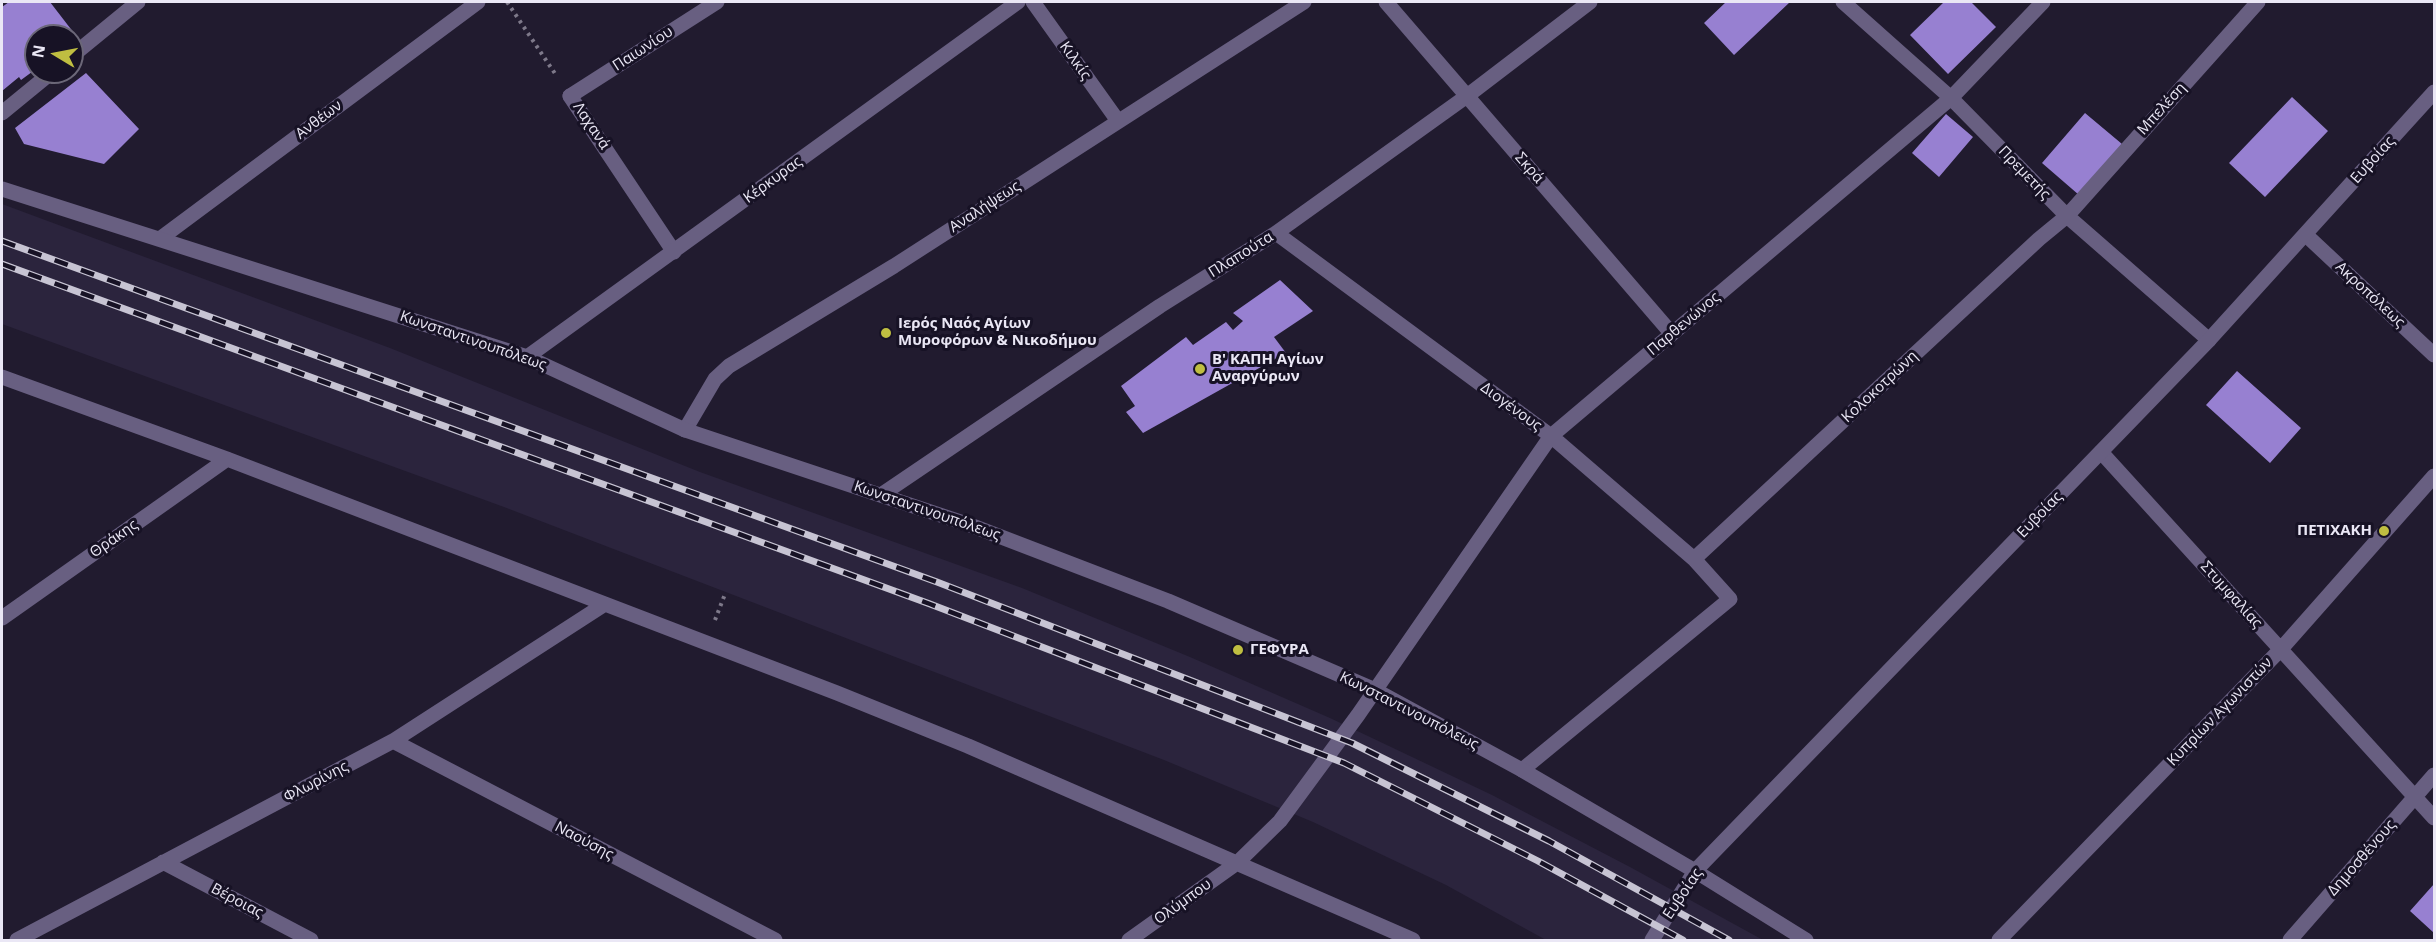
<!DOCTYPE html>
<meta charset="utf-8">
<style>
body{margin:0}
#map{position:relative;width:2436px;height:942px;overflow:hidden;background:#211b2f;font-family:"Open Sans",sans-serif}
canvas{display:block}
.frame{position:absolute;inset:0;border:3px solid #eae7f5;pointer-events:none}
.north{position:absolute;left:24px;top:24px;width:60px;height:60px;box-sizing:border-box;background:#171225;border:2px solid #6b6778;border-radius:50%;rotate:280deg;font-size:16px;font-weight:700;line-height:24px;text-align:center;color:#eae7f5}
.north::after{content:'';display:block;margin:auto;width:21px;height:27px;background:#bfbe41;clip-path:polygon(50% 0,100% 100%,50% 72%,0 100%)}
</style>
<div id="map">
<canvas width="2436" height="942"></canvas>
<div class="frame"></div>
<div class="north">N</div>
</div>
<script>
const g = document.querySelector('canvas').getContext('2d');
g.lineJoin = 'round';
function fillPath(path, color) {
  g.fillStyle = color;
  g.fill(path, 'evenodd');
}
function toPath(rows) {
  const path = new Path2D();
  for (const r of rows) {
    path.moveTo(r[0], r[1]);
    for (let i = 2; i < r.length; i += 2) path.lineTo(r[i], r[i + 1]);
  }
  return path;
}
function stroke(path, color, width, dash) {
  g.strokeStyle = color;
  g.lineWidth = width;
  g.lineCap = dash ? 'butt' : 'round';
  g.setLineDash(dash || []);
  g.stroke(path);
}
function drawText(font, color, halo, rows, align = 'center') {
  g.font = font + ' "Open Sans",sans-serif';
  g.lineWidth = 6;
  g.setLineDash([]);
  g.textBaseline = 'middle';
  g.strokeStyle = halo;
  g.fillStyle = color;
  for (const [text, x, y, turn = 0] of rows) {
    g.save();
    g.translate(x, y);
    g.rotate((+turn || 0) * Math.PI / 180);
    g.textAlign = isNaN(turn) ? turn : align;
    if (halo) g.strokeText(text, 0, 0);
    g.fillText(text, 0, 0);
    g.restore();
  }
}
fillPath(toPath([
 [2,204,390,348,700,472,1022,588,1190,657,1330,718,1492,795,1630,867,1763,940,1546,940,1446,885,1313,822,1164,760,504,507,2,324]
]), '#2b243d');
fillPath(toPath([
 [9,2,50,2,77,37,72,41,72,36,36,36,36,69,21,80,19,77,2,91,2,7],
 [1726,2,1790,2,1734,55,1704,23],
 [1944,2,1971,2,1996,27,1948,74,1910,35],
 [86,73,139,129,104,164,24,144,15,128],
 [2292,97,2328,131,2265,197,2229,163],
 [2085,113,2122,144,2079,195,2042,163],
 [1946,114,1973,137,1939,177,1912,153],
 [1280,280,1313,311,1274,337,1286,353,1143,433,1126,412,1135,406,1121,386,1186,337,1193,345,1226,322,1233,330,1243,321,1233,313],
 [2237,371,2301,428,2270,463,2206,405],
 [2434,884,2434,933,2410,911]
]), '#9780d1');
stroke(toPath([
 [507,2,556,75],
 [715,620,725,594]
]), '#7e798a', 4, [3, 4.5]);
stroke(toPath([
 [570,96,674,252]
]), '#685f81', 15);
stroke(toPath([
 [1033,2,1118,121],
 [1386,2,1672,334],
 [1843,2,1951,98,2067,216,2209,340],
 [72,56,138,2],
 [570,96,717,2],
 [2,113,52,72],
 [1276,233,1551,436,1694,559,1730,599,1522,770],
 [2306,235,2434,355],
 [161,238,478,2],
 [527,357,1018,2],
 [2,377,227,459,837,693,968,746,1413,940],
 [685,430,715,379,729,366,894,266,1304,2],
 [2101,452,2434,818],
 [881,495,1160,306,1276,233,1467,96,1590,2],
 [1694,559,2039,239,2067,216,2258,2],
 [2,618,227,459],
 [393,741,775,940],
 [163,862,311,940],
 [17,940,393,741,605,604],
 [1129,940,1237,863,1280,821,1358,715,1551,436,1951,98,2043,2],
 [1999,940,2281,649,2434,476],
 [2290,940,2434,775]
]), '#685f81', 15);
stroke(toPath([
 [2,189,527,357,685,430,970,525,1168,601,1375,690,1522,770,1695,871,1806,940],
 [1652,940,1695,871,2209,340,2434,92]
]), '#685f81', 15);
const rail = toPath([
 [2,241,937,582,1352,743,1549,841,1729,940],
 [2,264,930,604,1344,763,1538,861,1683,940]
]);
stroke(rail, '#c7c4d3', 7);
stroke(rail, '#171225', 4.5, [14]);
for (const [x, y, r, color] of [
 [886,333,6,"#bfbe41"],
 [1200,369,6,"#bfbe41"],
 [2384,531,6,"#bfbe41"],
 [1238,650,6,"#bfbe41"]
]) {
  const dot = new Path2D();
  dot.arc(x, y, r, 0, 2 * Math.PI);
  g.fillStyle = color;
  g.fill(dot);
  stroke(dot, '#171225', 2);
}
drawText('15px', '#eae7f5', '#171225', [
 ["Παιωνίου",643,49,-33],
 ["Κιλκίς",1075,61,55],
 ["Μπελέση",2162,109,-48],
 ["Ανθέων",319,120,-37],
 ["Λαχανά",591,126,56],
 ["Ευβοίας",2373,160,-48],
 ["Σκρά",1529,168,49],
 ["Πρεμετής",2024,173,46],
 ["Κέρκυρας",773,180,-36],
 ["Αναλήψεως",985,207,-33],
 ["Πλαπούτα",1241,255,-32],
 ["Ακροπόλεως",2370,295,43],
 ["Παρθενώνος",1684,324,-40],
 ["Κωνσταντινουπόλεως",473,341,19],
 ["Κολοκοτρώνη",1880,387,-43],
 ["Διογένους",1511,407,36],
 ["Κωνσταντινουπόλεως",927,511,19],
 ["Ευβοίας",2040,515,-46],
 ["Θράκης",114,539,-35],
 ["Στυμφαλίας",2231,595,48],
 ["Κωνσταντινουπόλεως",1409,711,27],
 ["Κυπρίων Αγωνιστών",2220,712,-46],
 ["Φλωρίνης",316,782,-28],
 ["Ναούσης",584,841,28],
 ["Δημοσθένους",2362,858,-49],
 ["Ευβοίας",1683,894,-56],
 ["Βέροιας",237,901,28],
 ["Ολύμπου",1183,902,-36]
]);
drawText('bold 15px', '#eae7f5', '#171225', [
 ["Ιερός Ναός Αγίων",898,324],
 ["Μυροφόρων & Νικοδήμου",898,341],
 ["Β' ΚΑΠΗ Αγίων",1212,360],
 ["Αναργύρων",1212,377],
 ["ΠΕΤΙΧΑΚΗ",2372,531,"right"],
 ["ΓΕΦΥΡΑ",1250,650]
], 'left');
</script>
